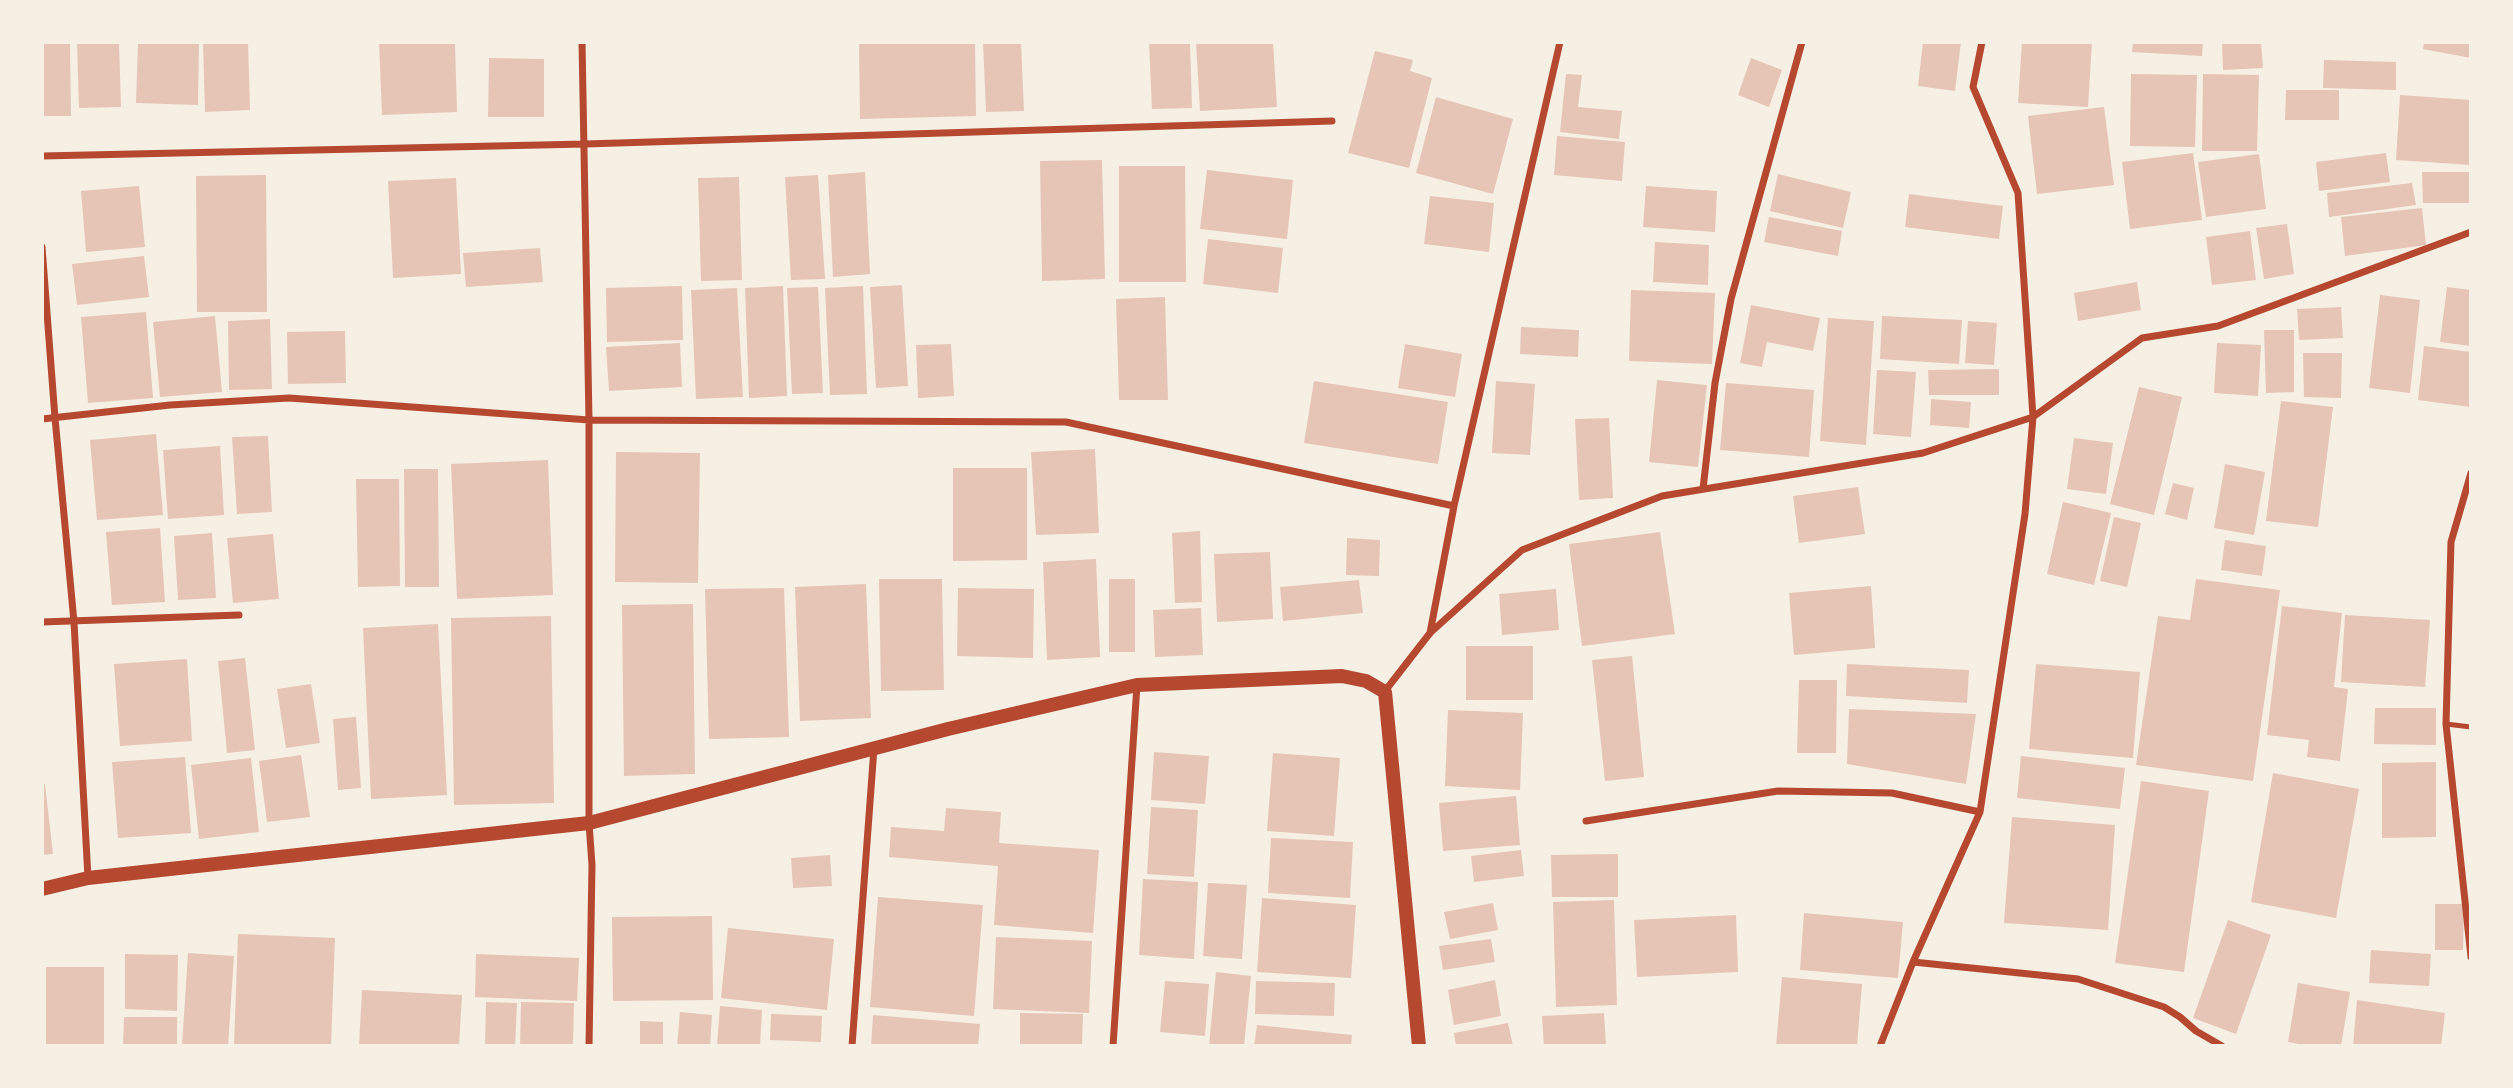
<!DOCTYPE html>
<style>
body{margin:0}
#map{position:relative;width:2513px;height:1088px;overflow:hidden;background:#f6efe4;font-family:"Golos Text",sans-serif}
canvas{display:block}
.frame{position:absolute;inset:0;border:44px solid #f6efe4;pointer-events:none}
</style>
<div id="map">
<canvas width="2513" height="1088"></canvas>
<div class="frame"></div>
</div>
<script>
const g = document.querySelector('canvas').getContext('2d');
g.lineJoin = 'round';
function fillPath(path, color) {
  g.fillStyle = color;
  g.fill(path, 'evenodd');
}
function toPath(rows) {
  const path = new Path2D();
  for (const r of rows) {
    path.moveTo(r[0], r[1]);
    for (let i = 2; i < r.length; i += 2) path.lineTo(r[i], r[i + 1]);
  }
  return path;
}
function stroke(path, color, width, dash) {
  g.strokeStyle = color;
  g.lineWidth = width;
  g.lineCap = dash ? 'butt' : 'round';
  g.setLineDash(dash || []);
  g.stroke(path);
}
fillPath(toPath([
 [42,42,70,42,71,116,43,116],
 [77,42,119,42,121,107,79,108],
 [138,42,199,42,198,105,136,103],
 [203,42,248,42,250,110,205,112],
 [379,42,455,42,457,112,382,115],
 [859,42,975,42,976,116,860,119],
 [983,42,1021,42,1024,111,986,112],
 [1149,42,1190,42,1192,108,1152,109],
 [1196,42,1273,42,1277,107,1200,111],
 [1923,42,1961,42,1955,91,1918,86],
 [2022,42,2092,42,2088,107,2018,103],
 [2133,42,2203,42,2202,56,2132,52],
 [2222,42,2261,42,2263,68,2223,70],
 [2424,42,2471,42,2471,58,2423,49],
 [1375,51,1413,60,1410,71,1432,78,1409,168,1348,153],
 [489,58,544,59,544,117,488,117],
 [1751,58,1782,70,1769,107,1738,95],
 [2324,60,2396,62,2396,90,2323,88],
 [1566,74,1582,75,1578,107,1622,111,1619,139,1560,132],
 [2131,74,2197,75,2195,147,2130,146],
 [2203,74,2259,75,2257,151,2202,151],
 [2286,90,2339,90,2339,120,2285,120],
 [2400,95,2471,100,2471,165,2396,160],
 [1436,97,1513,119,1493,194,1416,173],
 [2104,107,2114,185,2037,194,2028,116],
 [1557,136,1625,142,1622,181,1554,175],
 [2193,153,2202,220,2130,229,2122,162],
 [2386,153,2390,182,2319,191,2316,162],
 [2259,154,2266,209,2206,217,2198,162],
 [1102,160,1105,279,1042,281,1040,161],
 [1119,166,1185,166,1186,282,1119,282],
 [1207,170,1293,180,1287,239,1200,229],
 [865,172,870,274,833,277,828,175],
 [2422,172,2471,172,2471,203,2423,203],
 [1778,174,1851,192,1843,228,1770,211],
 [266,175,267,312,197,312,196,176],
 [818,175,825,279,791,280,785,177],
 [739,177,742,280,701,281,698,178],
 [456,178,461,274,393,278,388,181],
 [2412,183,2416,205,2329,217,2327,193],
 [139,186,145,247,86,252,81,191],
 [1646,186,1717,191,1715,232,1643,227],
 [1909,194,2003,206,1999,239,1905,227],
 [1430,196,1494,203,1489,252,1424,244],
 [2422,208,2426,245,2345,256,2341,217],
 [1769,217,1842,231,1838,256,1764,242],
 [2287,224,2294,274,2264,279,2256,228],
 [2250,231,2256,280,2212,285,2206,237],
 [1208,239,1283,248,1278,293,1203,284],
 [1655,242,1709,245,1708,285,1653,282],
 [540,248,543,282,466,287,463,253],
 [144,256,149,297,77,305,72,264],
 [2137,282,2141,310,2078,321,2074,293],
 [902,285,908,386,876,388,870,287],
 [682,286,683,340,607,342,606,288],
 [783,286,787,396,749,398,745,288],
 [863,286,867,394,830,395,825,288],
 [818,287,823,393,792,394,787,288],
 [2447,287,2471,290,2471,346,2440,342],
 [737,288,743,397,696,399,691,290],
 [1631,290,1715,293,1712,364,1629,361],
 [2380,295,2420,300,2410,393,2369,388],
 [1165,297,1168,400,1119,400,1116,299],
 [1751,305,1820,318,1813,351,1767,342,1762,367,1740,363],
 [2341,307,2343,338,2299,340,2297,309],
 [146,312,153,398,88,403,81,317],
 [215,316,222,392,160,397,153,322],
 [1882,316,1962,320,1959,364,1880,359],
 [1828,318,1874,321,1866,445,1820,441],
 [270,319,272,389,229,390,228,321],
 [1968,321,1997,323,1994,365,1965,363],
 [1521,327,1579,330,1578,357,1520,354],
 [2264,330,2294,330,2294,392,2266,393],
 [345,331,346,383,288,384,287,332],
 [680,343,682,387,609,391,606,347],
 [2217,343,2261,345,2258,396,2214,393],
 [951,344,954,396,918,398,916,345],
 [1405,344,1462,354,1455,397,1398,388],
 [2424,346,2471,352,2471,407,2418,400],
 [2303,353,2342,353,2341,398,2304,397],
 [1999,369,1999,395,1929,395,1928,370],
 [1877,370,1916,372,1911,437,1873,434],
 [1657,380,1707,385,1698,467,1649,462],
 [1314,381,1448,402,1438,464,1304,443],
 [1496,381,1535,384,1530,455,1492,453],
 [1726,383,1814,390,1809,457,1720,450],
 [2139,387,2182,397,2154,515,2110,504],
 [1931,399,1971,402,1969,428,1930,425],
 [2281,401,2333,407,2318,527,2266,521],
 [1609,418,1613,498,1579,500,1575,419],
 [156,434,163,515,97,520,90,440],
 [268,436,272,512,237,514,232,437],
 [2074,438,2113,443,2106,494,2067,489],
 [220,446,224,515,168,519,163,450],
 [1095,449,1099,533,1036,535,1031,452],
 [616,452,700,453,698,583,615,582],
 [548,460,553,595,457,599,451,464],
 [2225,464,2265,472,2254,535,2214,528],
 [953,468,1027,468,1027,560,953,561],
 [404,469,438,469,439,587,405,587],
 [356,479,399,479,400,586,358,587],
 [2173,483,2194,488,2187,520,2165,514],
 [1858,487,1865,534,1799,543,1793,496],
 [2063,502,2111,513,2094,585,2047,574],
 [2114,517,2141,523,2127,587,2100,581],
 [160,528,165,602,112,605,106,532],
 [1200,531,1202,602,1175,603,1172,533],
 [1660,532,1675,634,1582,646,1569,544],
 [212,533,216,598,178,600,174,536],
 [273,534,279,599,233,603,227,538],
 [1347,538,1380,540,1379,576,1346,575],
 [2225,540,2266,546,2262,576,2221,570],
 [1270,552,1273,619,1217,622,1214,554],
 [1096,559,1100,657,1047,660,1043,562],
 [879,579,942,579,944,690,881,691],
 [1109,579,1135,579,1135,652,1109,652],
 [2196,579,2280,590,2253,781,2136,765,2158,616,2190,620],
 [1359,580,1363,613,1283,621,1280,587],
 [866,584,871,718,800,721,795,587],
 [1871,586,1875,648,1794,655,1789,593],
 [784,588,789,737,709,739,705,589],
 [958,588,1034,589,1033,658,957,656],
 [1556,589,1559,630,1502,635,1499,594],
 [693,604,695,774,624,776,622,605],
 [2282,606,2342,613,2334,687,2348,689,2340,761,2307,757,2309,740,2267,735],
 [1201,608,1203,655,1155,657,1153,610],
 [2345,615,2430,620,2425,687,2341,682],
 [551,616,554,803,454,805,451,618],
 [438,624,447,795,371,799,363,628],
 [1466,646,1533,646,1533,700,1466,700],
 [1632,656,1644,777,1605,781,1592,660],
 [245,658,255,750,227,753,218,661],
 [187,659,192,741,120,746,114,664],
 [1847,664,1969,670,1967,703,1846,696],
 [2036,664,2140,672,2133,758,2029,749],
 [1799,680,1837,680,1836,753,1797,753],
 [311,684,320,743,286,748,277,689],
 [2375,708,2436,708,2436,745,2374,744],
 [1849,709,1976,714,1966,784,1847,764],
 [1448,710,1523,713,1520,790,1445,786],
 [356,717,361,788,338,790,333,719],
 [1154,752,1209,756,1205,804,1151,800],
 [1273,753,1340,758,1334,836,1267,831],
 [301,755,310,817,267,822,259,761],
 [2021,756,2125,768,2120,809,2017,798],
 [185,757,191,833,118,838,112,762],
 [251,758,259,832,199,839,191,765],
 [2436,762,2436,837,2382,838,2382,763],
 [2273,773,2359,789,2336,918,2251,902],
 [2141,781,2209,791,2184,972,2115,963],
 [42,784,45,784,53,854,42,855],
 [1516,796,1520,845,1443,851,1439,803],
 [1151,807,1198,810,1194,877,1147,874],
 [946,808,1001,812,999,843,1099,850,1093,933,994,925,998,866,889,857,891,827,944,831],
 [2012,817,2115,825,2108,930,2004,923],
 [1271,838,1353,842,1350,898,1268,893],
 [1521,850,1524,876,1474,882,1471,856],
 [1618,854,1618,897,1552,897,1551,855],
 [830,855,832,886,793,888,791,858],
 [1143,879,1198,882,1194,959,1139,955],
 [1208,883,1247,885,1242,959,1203,956],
 [878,897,983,905,974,1016,870,1007],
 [1262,898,1356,905,1351,978,1257,972],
 [1614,900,1617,1005,1556,1007,1553,902],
 [1493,903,1498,930,1450,939,1444,912],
 [2435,904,2464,904,2463,950,2435,950],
 [1804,913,1903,922,1898,978,1800,970],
 [1736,915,1738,972,1637,977,1634,920],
 [712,916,713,1000,613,1001,612,917],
 [2228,920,2271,935,2236,1034,2193,1018],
 [728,928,834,939,827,1010,721,998],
 [238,934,335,938,331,1046,234,1046],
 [996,937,1092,941,1089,1013,993,1009],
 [1491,939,1495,962,1443,970,1439,946],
 [2371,950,2431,954,2429,986,2369,983],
 [188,953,234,956,228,1046,182,1046],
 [125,954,178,955,177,1011,125,1009],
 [476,954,579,958,577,1001,475,997],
 [46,967,104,967,104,1045,46,1045],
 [1216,972,1251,976,1244,1046,1209,1045],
 [1782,977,1862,984,1857,1046,1776,1046],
 [1495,980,1501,1016,1454,1025,1448,990],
 [1165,981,1209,984,1205,1036,1160,1032],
 [1256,981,1335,983,1334,1016,1255,1014],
 [2298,983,2350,992,2341,1046,2309,1046,2288,1042],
 [362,990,462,995,459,1046,359,1046],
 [2357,1000,2445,1013,2441,1046,2353,1046],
 [486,1002,517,1003,515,1046,485,1046],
 [521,1002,574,1003,573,1046,520,1046],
 [720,1006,762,1010,760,1046,717,1046],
 [680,1012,712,1015,710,1046,677,1046],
 [1020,1013,1083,1014,1082,1046,1020,1046],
 [1604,1013,1606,1046,1544,1046,1542,1016],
 [771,1014,822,1016,821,1042,770,1040],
 [873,1015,980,1024,978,1046,871,1046],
 [124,1017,177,1017,177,1046,123,1046],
 [640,1021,663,1022,663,1046,640,1046],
 [1508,1023,1513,1046,1456,1046,1454,1033],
 [1257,1025,1352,1035,1351,1046,1254,1046]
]), '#e6c5b7');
stroke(toPath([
 [2446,724,2471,727]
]), '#b5482f', 5);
stroke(toPath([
 [582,42,589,420,589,823,592,865,589,1046],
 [42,156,585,144,1332,121],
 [42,247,55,418,74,622,88,878],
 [42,419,170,405,289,398,589,420,1066,422,1454,506],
 [2471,473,2451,542,2446,724,2471,957],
 [1703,489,1715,383,1731,299,1802,42],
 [42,622,239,615],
 [1430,633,1454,506,1560,42],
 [1385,691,1430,633,1522,550,1662,496,1923,453,2033,417,2142,338,2218,326,2471,232],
 [1586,821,1778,791,1892,793,1980,812],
 [1913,962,2078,979,2164,1007,2180,1017,2196,1031,2222,1046],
 [852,1046,874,748],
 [1113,1046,1137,685],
 [1880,1046,1913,962,1980,812,2025,514,2033,417,2018,193,1973,87,1982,42]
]), '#b5482f', 7);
stroke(toPath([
 [42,889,88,878,589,823,948,729,1137,685,1342,676,1366,681,1385,692,1419,1046]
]), '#b5482f', 14);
</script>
